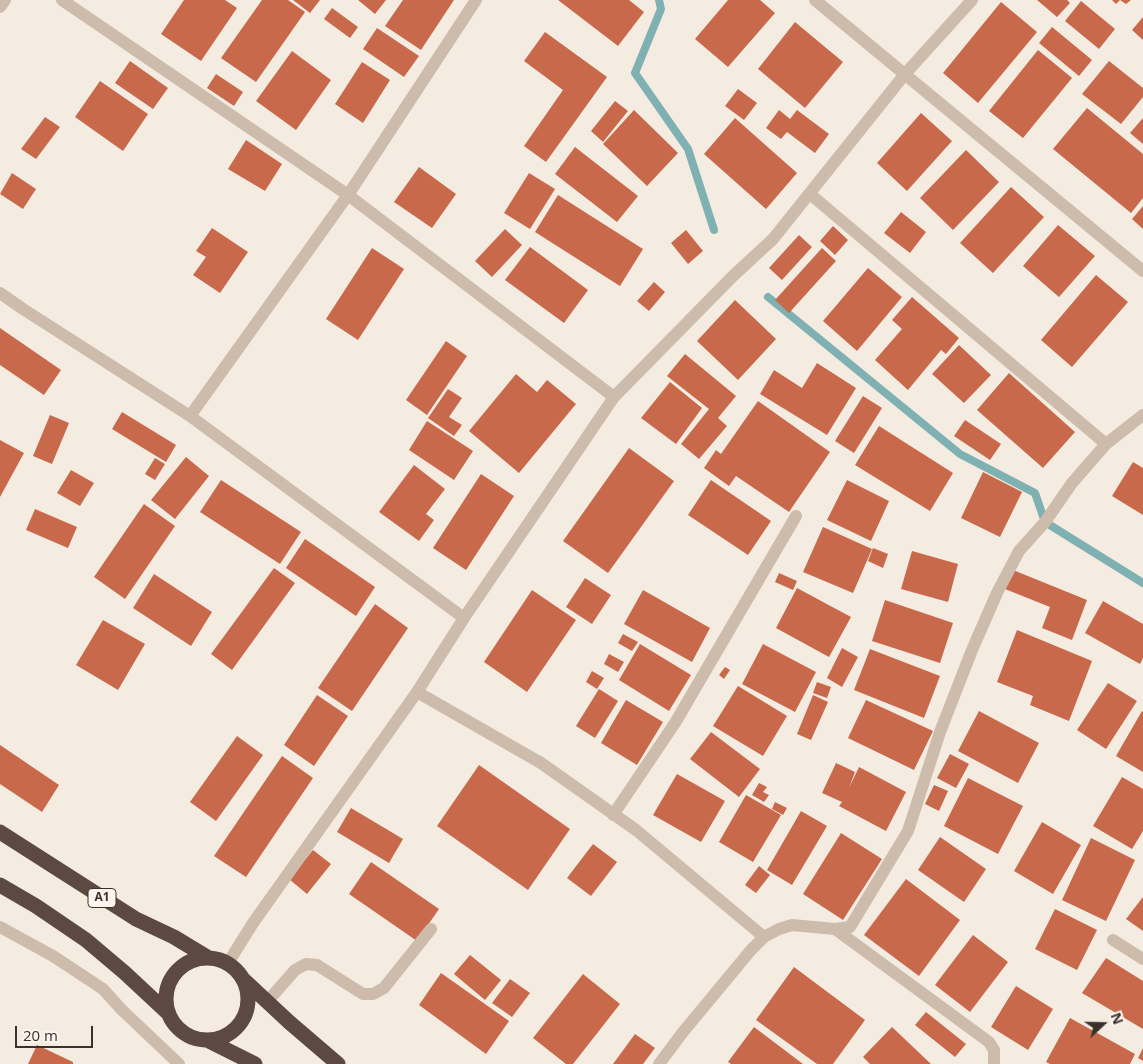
<!DOCTYPE html>
<style>
body{margin:0}
#map{position:relative;width:1143px;height:1064px;overflow:hidden;background:#f4ebe1;font-family:"Open Sans",sans-serif}
canvas{display:block}
.north{position:absolute;left:1078px;top:999px;width:50px;height:50px;-webkit-text-stroke:4px #fbf5ee;paint-order:stroke;rotate:69deg;font-size:14px;font-weight:700;line-height:20px;text-align:center;color:#3b302b}
.north::after{content:'';display:block;margin:auto;width:18px;height:22px;background:#3b302b;clip-path:polygon(50% 0,100% 100%,50% 72%,0 100%)}
.scale{position:absolute;left:15px;top:1026px;width:78px;height:22px;box-sizing:border-box;border:2px solid #3b302b;border-top:0;padding-left:6px;font-size:15px;line-height:18px;white-space:nowrap;color:#3b302b;-webkit-text-stroke:4px #fbf5ee;paint-order:stroke}
</style>
<div id="map">
<canvas width="1143" height="1064"></canvas>
<div class="north">N</div>
<div class="scale">20 m</div>
</div>
<script>
const g = document.querySelector('canvas').getContext('2d');
g.lineJoin = 'round';
function toPath(rows) {
  const path = new Path2D();
  for (const r of rows) {
    if (r.length === 3) {
      path.moveTo(r[0] + r[2], r[1]);
      path.arc(r[0], r[1], r[2], 0, 2 * Math.PI);
      continue;
    }
    path.moveTo(r[0], r[1]);
    for (let i = 2; i < r.length; i += 2) path.lineTo(r[i], r[i + 1]);
  }
  return path;
}
function stroke(path, color, width, dash) {
  g.strokeStyle = color;
  g.lineWidth = width;
  g.lineCap = dash ? 'butt' : 'round';
  g.setLineDash(dash || []);
  g.stroke(path);
}
function fillPath(path, color) {
  g.fillStyle = color;
  g.fill(path, 'evenodd');
}
function drawText(font, color, halo, rows, align = 'center') {
  g.font = font + ' "Open Sans",sans-serif';
  g.lineWidth = 4;
  g.setLineDash([]);
  g.textBaseline = 'middle';
  g.strokeStyle = halo;
  g.fillStyle = color;
  for (const [text, x, y, turn = 0] of rows) {
    g.save();
    g.translate(x, y);
    g.rotate((+turn || 0) * Math.PI / 180);
    g.textAlign = isNaN(turn) ? turn : align;
    if (halo) g.strokeText(text, 0, 0);
    g.fillText(text, 0, 0);
    g.restore();
  }
}
stroke(toPath([
 [659,0,661,9,635,73,688,149,714,230],
 [768,297,960,454,1035,493,1045,522,1143,583]
]), '#7fb0b2', 8);
fillPath(toPath([
 [184,0,225,0,237,8,201,61,161,34],
 [262,0,288,0,305,12,256,82,221,58],
 [293,0,320,0,310,13],
 [358,0,386,0,375,14],
 [403,0,454,0,421,50,385,26],
 [558,0,629,0,644,12,618,46],
 [728,0,760,0,775,13,728,67,695,39],
 [1037,0,1067,0,1070,3,1057,17],
 [1112,0,1131,0,1126,4,1120,0,1116,4],
 [1081,1,1115,29,1099,49,1065,21],
 [1001,2,1037,32,978,103,943,73],
 [332,8,358,27,350,38,324,19],
 [1143,17,1143,40,1132,30],
 [795,22,843,62,805,108,758,69],
 [1052,27,1092,60,1079,76,1039,43],
 [377,28,419,56,404,77,363,49],
 [545,32,607,77,546,162,524,146,563,90,524,61],
 [1038,50,1072,78,1023,138,989,111],
 [292,51,331,80,296,130,256,101],
 [130,61,168,88,153,109,115,83],
 [1109,61,1143,88,1143,97,1121,124,1082,94],
 [362,62,390,80,363,123,335,104],
 [216,74,243,92,234,106,207,88],
 [100,81,148,114,123,151,75,117],
 [738,89,757,103,744,120,725,106],
 [615,101,628,111,603,142,591,131],
 [1087,108,1143,154,1143,198,1131,213,1053,149],
 [634,110,678,153,647,186,603,144],
 [779,110,790,119,797,110,829,134,815,153,787,132,781,139,766,128],
 [921,113,952,141,907,191,877,163],
 [45,117,60,127,36,159,21,149],
 [735,118,797,173,766,209,704,154],
 [1143,118,1143,144,1130,133],
 [246,140,282,164,265,191,228,169],
 [575,147,638,196,617,222,555,174],
 [966,150,999,182,953,230,920,198],
 [419,167,456,194,432,228,394,202],
 [12,173,36,189,23,209,0,194],
 [529,173,555,189,530,229,504,213],
 [1011,187,1044,217,993,273,960,243],
 [558,195,643,249,620,286,535,232],
 [1143,206,1143,229,1132,219],
 [901,212,926,232,910,253,884,233],
 [1058,225,1095,256,1059,297,1023,266],
 [833,226,848,240,835,255,820,241],
 [212,228,248,252,220,293,193,275,206,257,196,251],
 [505,229,522,245,492,277,475,261],
 [686,230,703,251,688,264,671,243],
 [799,235,812,247,782,280,769,268],
 [530,247,588,290,564,323,505,280],
 [372,248,404,269,358,340,326,319],
 [822,248,836,261,789,313,775,300],
 [868,268,902,297,857,351,823,321],
 [1096,275,1128,302,1072,367,1041,340],
 [654,282,665,292,649,311,637,301],
 [912,297,959,338,946,354,941,350,908,390,875,360,902,329,892,320],
 [735,300,776,339,738,380,697,341],
 [0,328,61,370,44,395,0,365],
 [446,341,467,356,427,415,406,400],
 [959,345,991,375,964,403,932,374],
 [685,354,736,396,718,418,727,426,699,459,681,444,709,409,667,376],
 [817,363,856,388,827,435,760,394,774,370,802,388],
 [1009,373,1075,432,1043,468,977,410],
 [516,374,537,392,547,380,576,404,519,473,469,431],
 [670,382,702,408,676,444,641,418],
 [448,389,462,398,449,417,462,425,454,436,428,418],
 [863,396,882,408,854,453,835,441],
 [758,401,830,452,789,512,736,476,729,486,704,468,716,450,721,454],
 [122,412,176,445,166,462,112,429],
 [50,415,69,423,52,464,33,456],
 [965,420,1001,444,990,460,954,436],
 [427,421,473,451,454,480,409,450],
 [879,426,953,473,930,511,855,465],
 [0,440,24,453,0,497],
 [629,448,674,481,608,573,563,541],
 [186,457,209,476,175,519,151,500],
 [155,458,165,464,155,480,145,474],
 [1133,462,1143,468,1143,515,1112,496],
 [414,465,445,489,426,514,434,520,419,541,379,512],
 [71,470,94,483,80,506,57,493],
 [983,472,1022,492,1000,537,961,518],
 [481,474,514,496,466,570,433,548],
 [221,480,301,532,280,564,200,512],
 [711,480,771,521,748,555,688,515],
 [847,480,889,501,871,541,827,520],
 [144,504,175,526,125,599,94,577],
 [35,509,77,527,68,548,26,530],
 [823,527,872,549,853,593,803,572],
 [305,539,375,587,356,616,286,568],
 [873,548,888,554,883,568,868,561],
 [912,551,958,564,948,602,901,589],
 [274,568,295,583,232,670,211,654],
 [1013,570,1087,600,1072,640,1042,628,1050,607,1005,589],
 [779,573,797,581,793,590,775,582],
 [154,574,212,612,191,646,133,608],
 [585,578,611,595,592,624,566,607],
 [797,588,851,617,829,657,776,628],
 [532,590,576,620,527,692,484,662],
 [643,590,710,628,692,662,624,624],
 [885,600,953,623,940,663,872,641],
 [1103,601,1143,624,1143,658,1140,664,1085,633],
 [375,604,408,628,352,711,318,688],
 [103,620,145,644,118,690,76,665],
 [1017,630,1092,661,1069,721,1030,705,1033,696,997,682],
 [623,634,638,642,632,651,618,643],
 [640,644,691,675,669,711,619,680],
 [763,644,816,672,795,712,742,684],
 [842,648,858,657,842,687,827,678],
 [870,649,940,676,924,718,854,690],
 [609,654,624,662,618,672,604,664],
 [725,667,730,670,724,679,719,675],
 [592,671,604,678,597,689,586,682],
 [817,682,831,687,827,698,813,693],
 [1108,683,1137,701,1106,749,1077,730],
 [738,686,787,716,763,756,713,726],
 [599,689,618,701,595,738,576,726],
 [317,695,348,716,314,766,284,745],
 [813,695,828,702,811,740,797,734],
 [626,700,663,722,637,765,601,743],
 [866,700,933,731,914,770,848,738],
 [979,711,1039,743,1018,783,958,751],
 [1142,711,1143,712,1143,772,1116,756],
 [711,732,760,769,739,797,690,759],
 [237,736,263,755,216,821,190,802],
 [0,745,59,785,42,812,0,784],
 [950,754,969,764,956,788,937,778],
 [282,756,313,778,246,877,214,856],
 [836,763,855,772,849,788,859,767,906,792,886,831,839,806,842,802,822,793],
 [479,765,570,829,528,890,437,826],
 [677,774,725,801,701,842,653,815],
 [1122,777,1143,789,1143,831,1132,849,1093,826],
 [968,778,1023,806,998,854,944,826],
 [759,783,767,787,763,792,769,795,764,802,752,795],
 [934,785,948,791,939,811,925,804],
 [746,795,781,815,753,862,719,842],
 [775,802,787,808,783,815,772,809],
 [351,808,403,839,389,863,337,832],
 [801,811,827,826,792,885,767,870],
 [1042,822,1081,845,1053,894,1014,871],
 [841,833,882,859,843,920,803,894],
 [940,837,986,869,964,902,918,870],
 [1091,838,1135,860,1106,921,1062,900],
 [593,844,617,862,591,896,567,878],
 [313,850,331,864,307,894,289,879],
 [371,862,439,909,417,941,349,894],
 [759,866,770,875,756,893,745,885],
 [906,879,960,920,919,976,864,935],
 [1143,897,1143,931,1126,919],
 [1055,909,1097,930,1077,970,1035,949],
 [973,935,1008,962,970,1012,935,985],
 [470,955,501,980,485,1000,454,974],
 [1106,958,1143,981,1143,1029,1082,993],
 [794,967,865,1020,833,1064,817,1064,756,1020],
 [441,973,509,1021,486,1054,419,1005],
 [583,974,620,1004,573,1064,566,1064,533,1038],
 [510,979,530,993,512,1017,492,1003],
 [1016,986,1053,1009,1028,1050,991,1027],
 [926,1012,966,1044,955,1057,915,1025],
 [1070,1018,1135,1054,1130,1064,1050,1064,1046,1062],
 [754,1027,803,1064,731,1064,728,1062],
 [892,1027,931,1064,870,1064,863,1057],
 [635,1034,655,1048,643,1064,613,1064],
 [37,1045,73,1062,73,1064,28,1064],
 [1143,1048,1143,1061,1138,1058]
]), '#c8694b');
stroke(toPath([
 [62,0,348,195,614,397],
 [815,0,1143,271],
 [0,7,5,0],
 [810,194,1106,444],
 [0,293,23,309,190,416,464,618],
 [190,416,348,195,476,0],
 [417,692,541,763,636,830,764,937],
 [613,815,675,723,796,516],
 [0,927,53,956,103,989,121,1009,179,1064],
 [835,929,989,1042,994,1050,994,1064],
 [1113,940,1143,959],
 [228,963,253,923,417,692,464,618,614,397,733,276,773,239,905,74,972,0],
 [267,1002,295,970,306,964,317,965,363,994,373,994,384,988,431,929],
 [659,1064,683,1032,751,950,764,937,779,929,792,925,835,929,850,927,908,831,940,732,972,650,997,593,1019,551,1045,522,1072,483,1106,444,1143,415]
]), '#cdbbac', 12);
stroke(toPath([
 [0,832,136,919,174,937,207,957],
 [0,885,36,906,86,940,125,973,169,1014],
 [207,999,41],
 [244,980,289,1022,338,1064],
 [207,1040,255,1064]
]), '#5c4a42', 15);
for (const [x, y, w] of [
 [102,898,28]
]) {
  const box = new Path2D();
  box.roundRect(x - w / 2, y - 9.5, w, 19, 4);
  g.fillStyle = '#fbf5ee';
  g.fill(box);
  stroke(box, '#3b302b', 1);
}
drawText('bold 12px', '#3b302b', null, [
 ["A1",102,898]
]);
</script>
